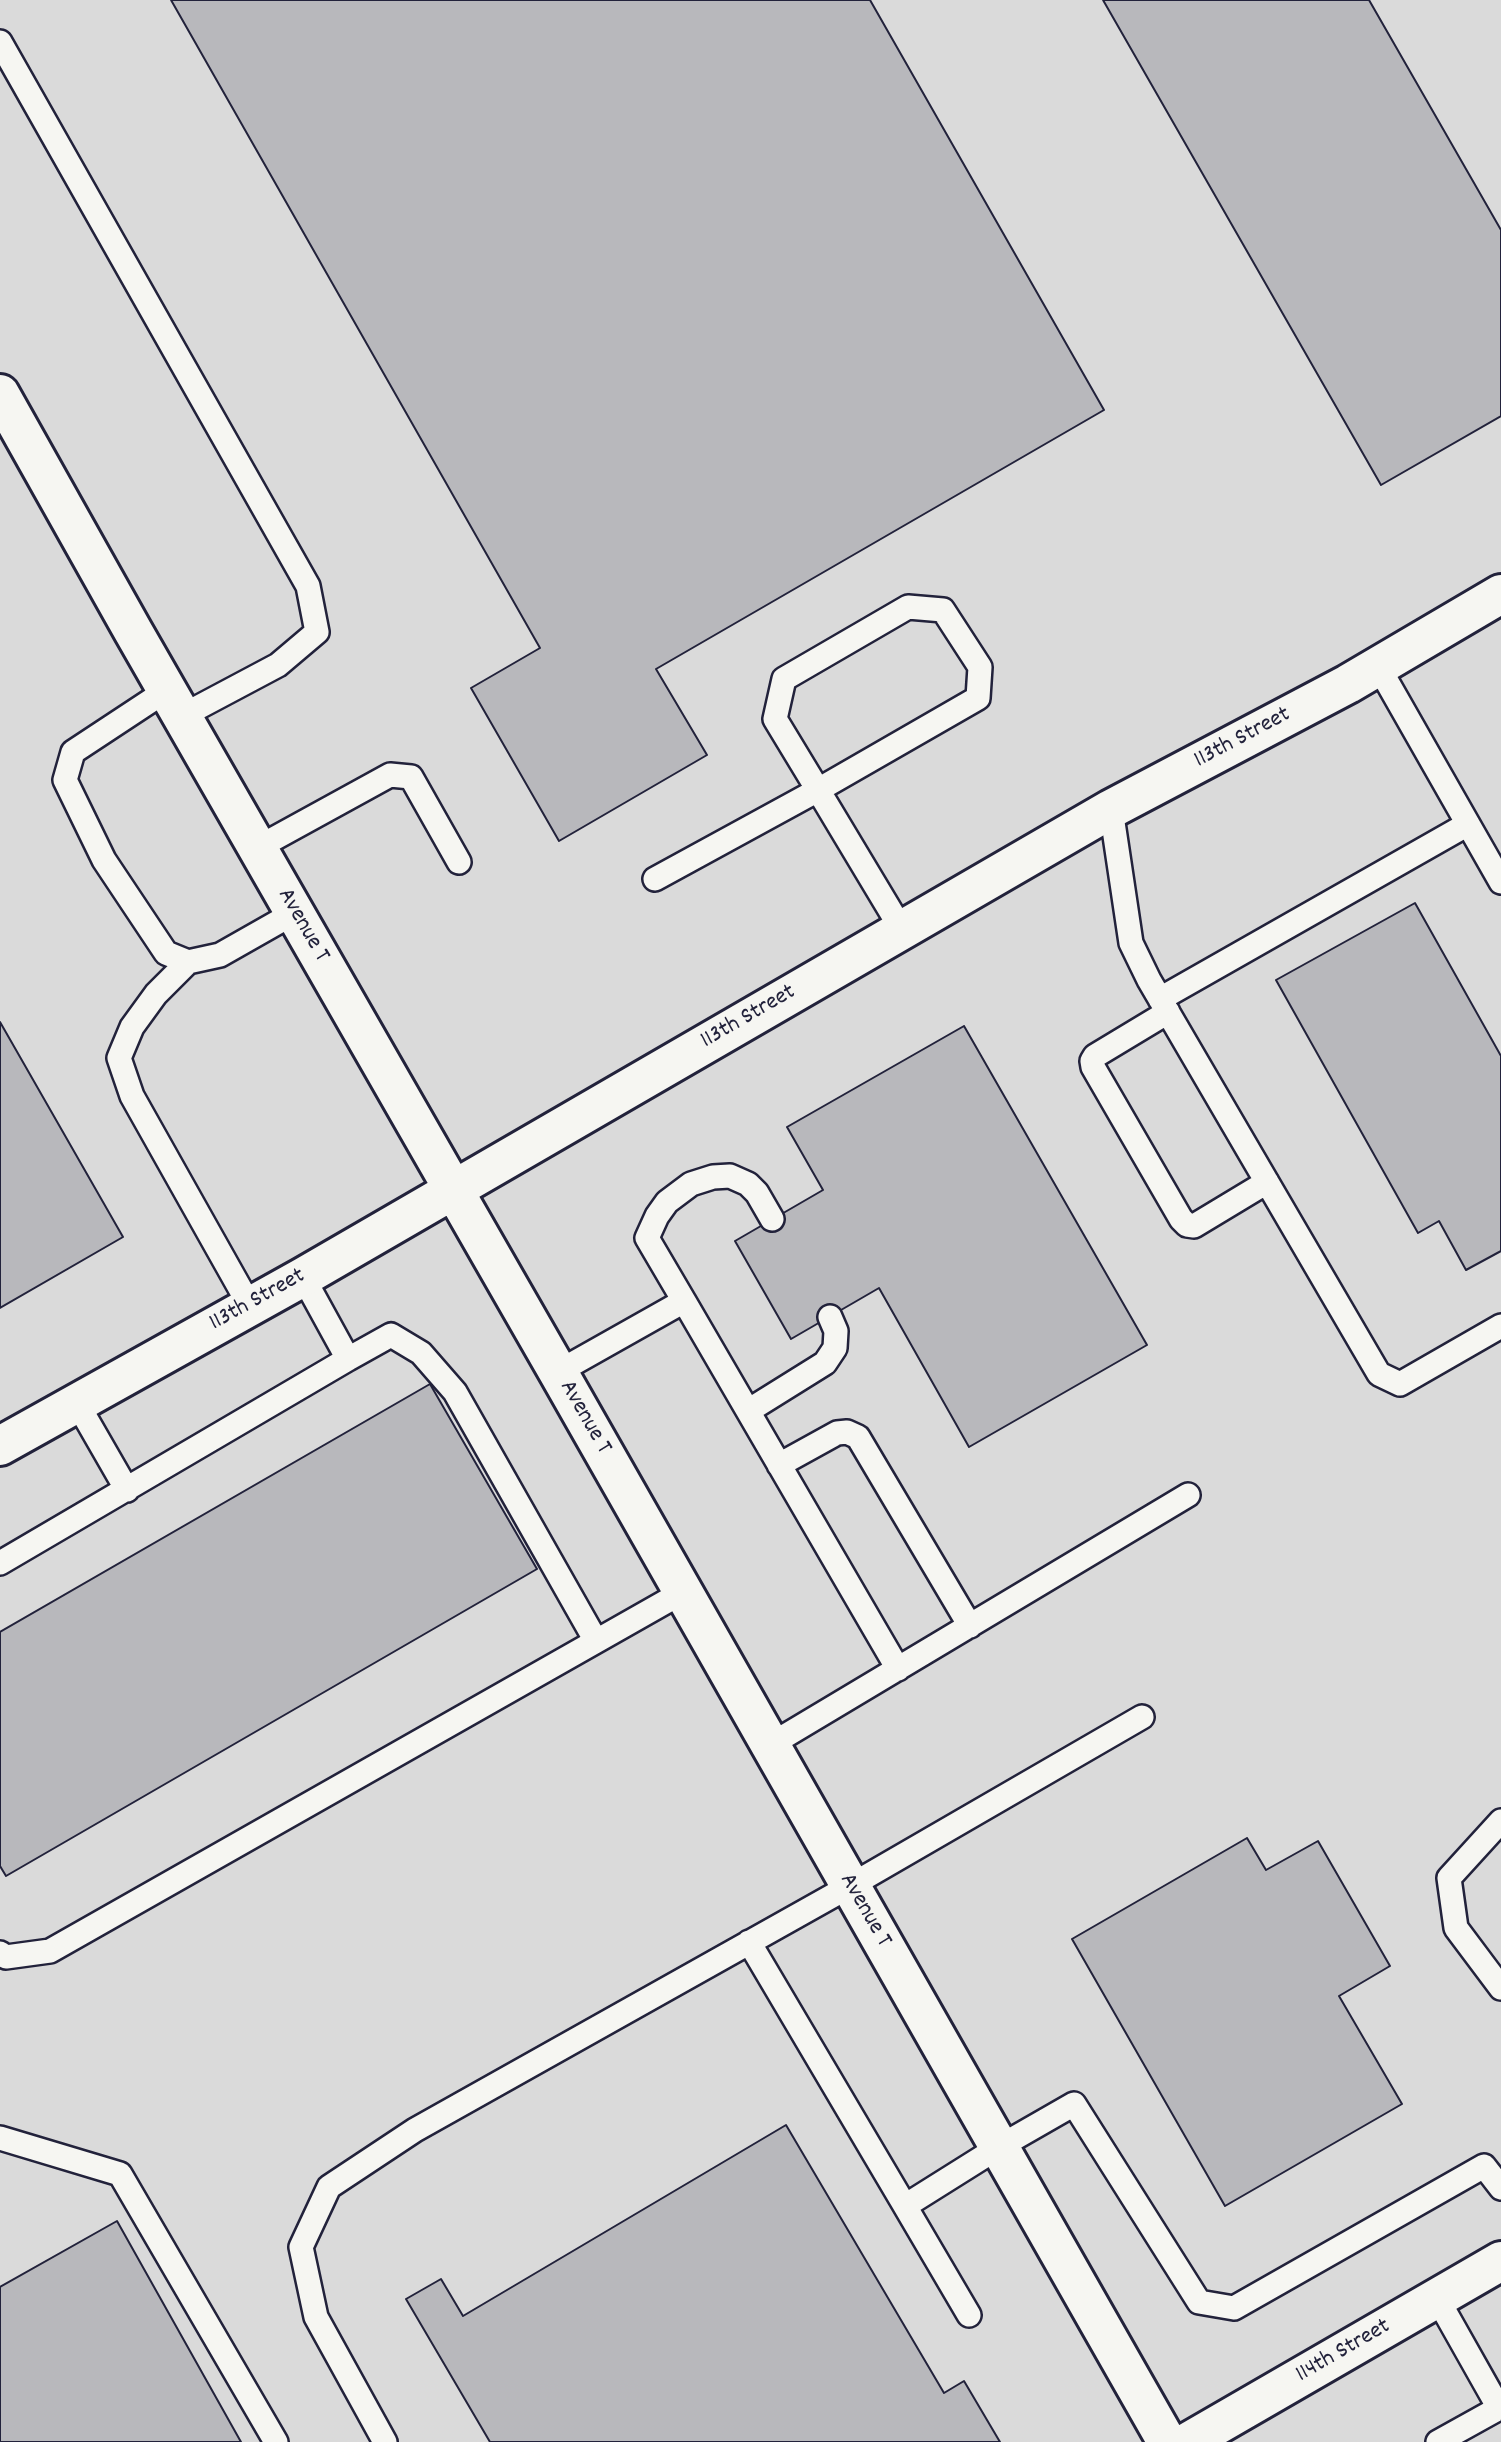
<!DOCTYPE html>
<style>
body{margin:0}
canvas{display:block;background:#e9e9e7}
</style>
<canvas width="1501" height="2442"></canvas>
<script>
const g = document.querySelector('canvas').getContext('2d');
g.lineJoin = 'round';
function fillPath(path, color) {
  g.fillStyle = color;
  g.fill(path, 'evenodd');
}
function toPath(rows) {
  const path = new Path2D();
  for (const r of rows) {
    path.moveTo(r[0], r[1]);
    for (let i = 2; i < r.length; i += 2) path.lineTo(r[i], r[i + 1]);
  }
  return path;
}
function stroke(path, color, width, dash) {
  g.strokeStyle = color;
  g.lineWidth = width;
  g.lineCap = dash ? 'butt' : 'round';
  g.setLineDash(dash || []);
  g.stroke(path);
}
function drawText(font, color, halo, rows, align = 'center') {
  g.font = font + ' Dekko,sans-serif';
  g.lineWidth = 5;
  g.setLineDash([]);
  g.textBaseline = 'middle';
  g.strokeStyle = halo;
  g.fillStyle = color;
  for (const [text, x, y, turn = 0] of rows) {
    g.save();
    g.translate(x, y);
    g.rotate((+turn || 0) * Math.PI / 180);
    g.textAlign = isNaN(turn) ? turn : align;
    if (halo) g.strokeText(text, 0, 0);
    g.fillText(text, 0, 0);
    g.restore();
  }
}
fillPath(toPath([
 [0,0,1501,0,1501,2442,0,2442]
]), '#dadada');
const building = toPath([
 [171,0,870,0,1104,410,656,669,707,755,559,841,471,688,540,648,171,0],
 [1103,0,1369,0,1501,230,1501,416,1381,485,1103,0],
 [1415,903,1501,1056,1501,1251,1466,1270,1439,1221,1418,1233,1276,980,1415,903],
 [0,1022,123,1237,0,1308,0,1022],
 [964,1026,1147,1345,969,1447,879,1288,791,1339,735,1241,823,1190,787,1127,964,1026],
 [430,1384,537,1569,6,1876,0,1866,0,1632,430,1384],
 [1247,1838,1266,1870,1318,1841,1390,1966,1339,1996,1402,2104,1225,2206,1072,1939,1247,1838],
 [786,2125,944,2393,964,2381,1000,2442,490,2442,406,2299,441,2279,463,2316,786,2125],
 [117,2221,241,2442,0,2442,0,2287,117,2221]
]);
fillPath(building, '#b8b8bc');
stroke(building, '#22223b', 2);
const service = toPath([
 [0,42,308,586,317,632,278,665,182,716],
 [1378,666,1501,882],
 [167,690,73,752,65,780,104,860,166,953,188,962,220,955,294,913],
 [1111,809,1131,943,1149,980,1379,1374,1400,1384,1501,1326],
 [257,848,390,775,411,777,459,862],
 [655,879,818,790,978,698,980,667,943,610,908,607,784,679,775,719,818,790,902,930],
 [188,962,156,994,132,1027,119,1058,132,1096,250,1306],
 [1160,999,1468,824],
 [1168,1012,1095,1056,1092,1061,1093,1067,1181,1219,1187,1225,1194,1226,1267,1182],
 [684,1301,647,1238,657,1216,667,1202,691,1184,713,1177,730,1176,748,1184,757,1193,772,1219],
 [348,1359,391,1335,421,1353,455,1392,596,1641],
 [558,1372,684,1301,898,1669],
 [77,1403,127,1490],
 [748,1411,825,1363,835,1348,836,1331,830,1317],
 [779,1465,837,1433,847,1432,858,1437,970,1626],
 [0,1563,348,1359,303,1277],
 [770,1745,1188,1495],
 [1501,1821,1449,1878,1456,1928,1501,1988],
 [749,1942,905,2206,999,2147,1074,2104,1199,2302,1234,2308,1484,2166,1501,2188],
 [0,1953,6,1957,50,1951,683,1592],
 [0,2138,120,2174,276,2442],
 [905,2206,969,2315],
 [1437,2298,1499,2408],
 [385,2442,316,2317,301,2247,329,2187,415,2130,850,1886,1142,1717],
 [1438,2442,1501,2407]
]);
const minor = toPath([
 [0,394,133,631,558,1372,1167,2442],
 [0,1446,303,1277,1111,809,1348,684,1501,594],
 [1188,2442,1501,2261]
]);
stroke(service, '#22223b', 28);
stroke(minor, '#22223b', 44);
stroke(service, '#f6f6f2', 23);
stroke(minor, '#f6f6f2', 38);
drawText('24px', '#22223b', '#f6f6f2', [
 ["113th Street",1243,739,-28],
 ["Avenue T",302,926,60],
 ["113th Street",749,1018,-30],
 ["113th Street",258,1301,-29],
 ["Avenue T",584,1418,60],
 ["Avenue T",864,1911,60],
 ["114th Street",1344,2352,-30]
]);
</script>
